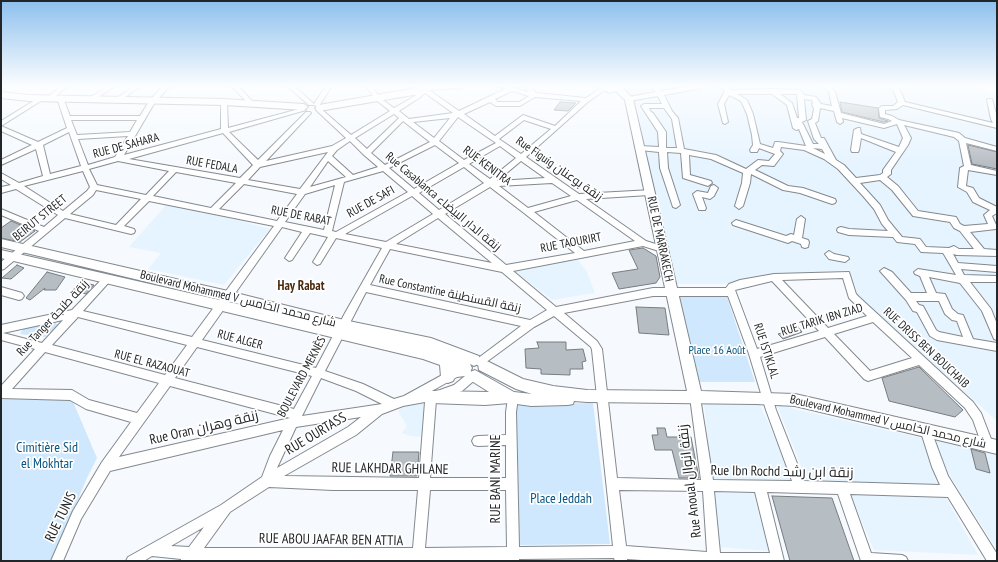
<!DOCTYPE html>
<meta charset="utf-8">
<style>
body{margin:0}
#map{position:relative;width:998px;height:562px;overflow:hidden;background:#f6fafe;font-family:"PT Sans Narrow",sans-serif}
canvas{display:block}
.frame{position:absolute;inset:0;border:2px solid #232628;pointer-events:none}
</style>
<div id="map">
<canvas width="998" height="562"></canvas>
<div class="frame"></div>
</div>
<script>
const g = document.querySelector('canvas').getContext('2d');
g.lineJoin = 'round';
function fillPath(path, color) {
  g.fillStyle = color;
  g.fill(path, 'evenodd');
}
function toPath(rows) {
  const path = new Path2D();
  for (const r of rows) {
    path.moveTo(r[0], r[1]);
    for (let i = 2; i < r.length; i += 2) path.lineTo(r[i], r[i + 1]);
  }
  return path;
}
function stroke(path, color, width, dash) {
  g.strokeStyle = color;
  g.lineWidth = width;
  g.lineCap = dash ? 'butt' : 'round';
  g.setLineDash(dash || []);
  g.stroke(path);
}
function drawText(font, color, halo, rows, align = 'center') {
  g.font = font + ' "PT Sans Narrow",Cairo,sans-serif';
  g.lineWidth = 3.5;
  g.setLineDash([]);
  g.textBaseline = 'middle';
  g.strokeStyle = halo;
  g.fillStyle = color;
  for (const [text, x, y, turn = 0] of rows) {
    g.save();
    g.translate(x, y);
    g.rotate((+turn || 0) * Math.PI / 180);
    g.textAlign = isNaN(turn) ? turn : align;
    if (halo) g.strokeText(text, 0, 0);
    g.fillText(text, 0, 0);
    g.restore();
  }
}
fillPath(toPath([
 [625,86,973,86,997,95,997,421,856,295,849,270,772,275,726,284,677,284,633,99],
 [166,205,212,213,270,229,224,285,148,269,161,253,129,247],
 [576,257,587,272,595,293,552,300,516,272,517,268],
 [427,401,424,437,411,436,402,433,407,426,398,411,408,402],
 [704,404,760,405,797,486,712,483],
 [777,405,922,438,939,490,808,484],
 [933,436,997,451,997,550,947,471],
 [752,489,769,551,717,547,713,490],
 [848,490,944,494,978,555,874,550]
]), '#e6f4ff');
fillPath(toPath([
 [675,294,726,294,755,382,697,382],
 [55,322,58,325,45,337,20,334,23,329],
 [1,397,71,397,97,458,86,480,53,561,1,561],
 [593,403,610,544,519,545,515,404]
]), '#cfe8fd');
const building = toPath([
 [560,102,576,103,568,111,554,110,560,102],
 [840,102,878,108,879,118,888,121,884,122,842,112,840,102],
 [968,145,997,152,997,169,972,164,968,145],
 [11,221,35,231,20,242,1,238,1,228,11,221],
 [643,248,656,256,660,277,656,283,619,289,612,273,638,269,629,250,643,248],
 [17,265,24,268,11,279,2,278,17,265],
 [47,272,65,277,56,290,44,290,45,288,30,300,26,298,47,272],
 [80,282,94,285,86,294,73,290,80,282],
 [636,307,665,308,669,335,639,333,636,307],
 [798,327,802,332,783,339,778,334,798,327],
 [537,342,566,342,566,350,583,349,586,361,582,362,583,369,570,369,570,375,541,374,541,369,526,368,525,349,539,348,537,342],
 [919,367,963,410,955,417,889,401,882,378,919,367],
 [657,428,665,428,667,437,691,437,699,478,679,478,672,450,655,450,652,435,658,435,657,428],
 [971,449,985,453,990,473,976,469,971,449],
 [393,452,419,452,417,476,390,476,393,452],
 [772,496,832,498,854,561,790,561,772,496]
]);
fillPath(building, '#b7bec3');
stroke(building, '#767c81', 1);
const minor = toPath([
 [1,86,7,86,1,90,1,86],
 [61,86,68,86,52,99,48,99,48,97,61,86],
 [108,86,116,86,95,99,91,99,91,97,108,86],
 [134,86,141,86,121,100,117,100,117,98,134,86],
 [163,86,170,86,155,102,124,155,221,129,221,102,224,100,227,102,228,128,303,108,306,110,229,132,258,160,306,112,310,112,311,113,266,161,332,146,346,138,316,110,316,108,320,108,351,135,390,111,376,100,366,86,372,86,380,98,394,108,415,96,420,90,416,86,464,86,461,88,429,90,459,111,505,89,497,86,507,86,528,92,525,86,531,86,536,93,586,98,601,88,605,88,605,90,589,101,526,157,579,194,652,190,653,192,649,195,586,199,646,241,665,247,666,249,662,252,643,246,513,271,556,307,653,288,726,288,729,284,740,280,774,274,849,272,856,294,859,297,973,402,981,413,993,444,991,448,987,449,983,448,973,420,965,408,919,365,868,381,864,379,825,337,760,357,776,410,804,481,940,485,932,467,920,429,921,425,925,424,929,425,948,476,997,554,997,561,987,561,948,497,850,494,871,553,902,555,906,557,908,561,861,561,838,494,767,492,784,561,656,561,627,559,627,561,615,561,614,558,519,559,519,561,507,561,507,560,181,561,181,559,152,556,144,561,126,561,128,557,221,505,262,477,270,456,283,430,110,471,81,519,63,561,51,561,73,511,102,462,131,422,86,409,70,400,1,398,1,386,35,349,1,340,1,325,72,310,105,276,108,275,111,276,112,278,111,280,83,311,192,337,274,226,149,201,124,226,134,229,135,231,134,233,131,234,65,218,4,269,1,270,1,262,39,231,1,215,1,209,44,227,58,215,16,189,1,193,1,187,11,185,1,179,1,173,19,183,43,176,36,149,1,165,1,160,32,145,1,131,1,121,40,97,44,97,44,99,1,126,38,142,67,128,57,98,58,97,63,98,70,116,140,116,150,100,163,86],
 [512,91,529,96,519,102,498,102,495,99,512,91],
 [425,93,453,113,409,119,399,111,419,98,425,93],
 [535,97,581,101,555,126,523,115,495,136,464,114,490,102,496,106,520,106,535,97],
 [394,114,399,118,367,149,355,138,394,114],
 [458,117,496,143,464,160,439,141,458,117],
 [450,118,434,138,413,122,450,118],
 [71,120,137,120,130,132,77,135,71,120],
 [524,120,551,129,521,154,499,139,524,120],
 [403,121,430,142,385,165,371,153,403,121],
 [69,132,81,166,50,174,43,145,69,132],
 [223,133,253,165,240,178,129,159,223,133],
 [128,136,115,157,88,165,78,139,128,136],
 [350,141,364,155,378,167,353,175,332,156,337,150,350,141],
 [435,145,459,163,414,189,389,168,435,145],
 [500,146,516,158,490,179,469,164,500,146],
 [328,152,300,189,248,180,260,167,328,152],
 [118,161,169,171,146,195,97,185,89,169,118,161],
 [328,161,346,177,310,187,328,161],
 [521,161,545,178,497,181,521,161],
 [464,167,484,183,439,210,419,193,464,167],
 [83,171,90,187,87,191,63,211,24,186,83,171],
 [383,171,408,192,336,232,332,231,344,182,383,171],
 [176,172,236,183,211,208,153,196,176,172],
 [552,183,571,196,528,208,499,186,552,183],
 [244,184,297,194,277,221,219,209,244,184],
 [335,185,324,230,285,222,305,194,335,185],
 [490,187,524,213,575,253,506,265,445,214,490,187],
 [96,190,141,199,116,225,70,214,93,195,96,190],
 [412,196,433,214,386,242,345,234,412,196],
 [577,200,635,241,584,251,534,212,577,200],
 [438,218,492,263,396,244,438,218],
 [282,227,302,232,285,258,289,261,292,260,310,233,328,237,313,262,317,265,320,264,336,238,382,248,345,313,316,368,202,340,282,227],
 [390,249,502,272,547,310,530,320,370,285,390,249],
 [843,278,849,298,867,316,828,328,782,280,843,278],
 [772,281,819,331,757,349,735,290,772,281],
 [366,292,521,326,477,359,476,362,477,365,481,366,534,327,554,316,591,347,592,350,613,546,519,547,516,412,518,398,517,395,513,393,509,395,508,398,506,412,506,435,478,436,474,437,472,441,474,445,478,446,506,445,506,478,430,478,436,400,462,391,476,379,477,376,476,373,471,372,470,368,466,367,455,368,404,396,394,399,363,384,325,371,366,292],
 [653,296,728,296,749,354,766,410,792,481,713,480,700,397,699,394,695,392,691,394,690,397,701,480,617,478,602,349,597,341,564,313,653,296],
 [78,317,187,345,165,375,52,345,78,317],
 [63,320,42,343,3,333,63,320],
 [873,322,912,358,870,371,834,334,873,322],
 [197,347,312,376,294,409,175,378,197,347],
 [45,352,159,383,137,413,89,400,72,390,12,389,45,352],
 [465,376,454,385,440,390,430,392,457,377,465,376],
 [321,378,356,391,382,404,302,416,321,378],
 [170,386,290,418,119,457,170,386],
 [425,402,419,478,284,476,356,435,382,414,403,406,425,402],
 [361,417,348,427,277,468,296,427,361,417],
 [269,487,333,490,418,490,413,548,204,548,230,512,269,487],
 [430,490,506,490,507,547,425,548,430,490],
 [619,490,703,491,707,552,626,546,619,490],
 [714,491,755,492,770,553,720,553,714,491],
 [204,527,189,547,171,546,204,527],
 [231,86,238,86,253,102,253,104,249,104,231,86],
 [287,86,294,86,314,104,326,86,332,86,319,106,317,107,314,105,309,105,287,86],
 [650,86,657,86,662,91,690,86,704,86,701,88,664,95,672,111,678,118,684,149,716,155,746,169,758,160,769,161,775,154,759,148,757,152,751,152,750,150,753,145,752,135,747,114,741,101,729,95,724,104,728,122,725,124,723,123,718,104,725,91,720,86,727,86,731,90,772,89,799,90,801,91,804,95,816,97,821,104,832,106,829,92,824,86,830,86,835,92,841,113,884,124,892,121,888,119,880,117,879,108,882,106,893,106,898,102,892,86,898,86,905,102,993,123,991,119,987,100,988,99,992,99,997,117,997,128,903,105,897,109,885,110,885,114,892,116,899,120,959,133,965,138,997,147,997,151,966,143,971,165,997,171,997,175,968,170,966,186,973,188,979,198,997,207,997,213,992,216,997,227,996,229,970,232,984,249,997,250,997,256,957,255,953,254,958,263,997,266,997,272,961,269,964,275,997,276,997,282,970,282,991,309,997,324,997,340,994,339,982,311,960,283,929,277,936,293,945,294,952,309,958,314,963,315,973,339,997,343,997,351,937,340,930,336,917,312,913,311,906,300,880,271,884,268,892,272,911,293,927,293,920,276,915,274,914,272,918,269,956,275,945,256,943,253,921,252,915,244,897,242,893,237,849,235,838,232,837,230,838,228,841,227,849,229,888,231,882,224,874,209,863,196,838,169,824,159,804,150,781,147,780,151,783,154,774,166,762,165,755,170,788,186,803,188,835,199,836,201,835,203,832,204,800,193,783,190,751,174,750,183,743,206,739,209,735,206,742,183,743,173,711,159,689,155,690,175,711,181,712,183,708,186,683,178,681,153,667,152,668,168,680,205,676,208,673,207,660,168,659,152,640,150,636,148,640,146,659,147,658,132,641,106,644,104,662,104,658,96,629,101,626,99,629,97,656,92,650,86],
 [737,94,772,94,787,105,793,128,796,130,799,129,806,146,778,142,775,142,773,148,760,144,753,114,747,100,737,94],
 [780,94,797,94,799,118,797,118,792,103,780,94],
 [804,99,812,100,813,103,812,104,814,109,812,119,808,121,814,139,819,144,813,144,802,122,806,120,804,99],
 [649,108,664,108,672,119,677,148,666,148,666,132,653,113,651,112,649,108],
 [820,108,834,111,837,122,840,124,843,122,842,118,884,128,897,124,903,138,899,147,861,134,860,128,858,128,854,130,851,150,852,152,858,152,859,150,861,138,896,152,883,170,883,173,880,175,856,178,844,165,836,160,824,138,821,138,815,123,818,121,820,108],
 [904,125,954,137,959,141,964,166,960,168,958,187,967,192,973,202,990,210,984,215,988,224,964,226,960,224,956,217,918,211,898,186,887,177,891,174,891,170,908,145,911,138,904,125],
 [813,148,822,149,825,154,813,148],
 [880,180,892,190,913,216,950,222,954,228,960,231,974,249,959,249,954,246,949,248,926,247,920,239,902,237,888,220,880,205,860,183,880,180],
 [916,301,939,301,945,314,952,320,957,321,963,337,939,332,936,330,923,306,919,305,916,301],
 [714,185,718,188,714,196,710,199,702,197,706,208,705,210,699,210,693,194,697,191,708,193,711,186,714,185],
 [801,216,805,219,802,238,808,240,809,242,808,247,805,248,802,247,801,244,792,241,788,243,733,225,732,223,736,220,786,236,791,234,794,235,797,219,801,216],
 [829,251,834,254,848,257,849,259,845,262,829,259,825,254,829,251],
 [1,287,22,293,24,296,22,299,19,300,1,295,1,287]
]);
const major = toPath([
 [427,86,438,86,425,93,319,111,315,108,319,105,427,86],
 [595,86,610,87,621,86,633,99,701,391,795,394,997,440,997,454,795,406,756,404,587,402,574,401,573,404,568,405,531,406,510,403,485,405,431,403,426,402,424,397,426,392,431,391,489,392,470,380,468,376,470,372,475,370,514,392,532,394,516,389,479,370,478,364,474,366,470,364,472,368,470,372,465,374,455,370,455,377,453,381,448,383,443,381,441,377,440,365,423,359,1,258,1,250,281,314,1,247,1,239,228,291,344,320,431,338,479,356,480,362,484,360,489,362,523,379,553,386,587,390,687,391,625,100,616,91,609,93,595,86],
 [1,92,29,95,224,99,304,104,308,107,304,110,224,105,29,101,1,98,1,92]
]);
stroke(minor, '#83898e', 2);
stroke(major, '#83898e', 2);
fillPath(minor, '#fff');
fillPath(major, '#fff');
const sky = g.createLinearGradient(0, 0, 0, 165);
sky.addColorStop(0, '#8dc0ee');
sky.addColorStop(0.52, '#fbfdff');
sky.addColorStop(1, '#fbfdff00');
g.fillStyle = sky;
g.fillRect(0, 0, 998, 165);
drawText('12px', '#232628', '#fff', [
 ["RUE DE SAHARA",126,146,-15],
 ["RUE FEDALA",212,165,10],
 ["RUE KENITRA",487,166,37],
 ["Rue Figuig زنقة بوعنان",559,169,35],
 ["RUE DE SAFI",371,202,-29],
 ["Rue Casablanca زنقة الدار البيضاء",443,202,40],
 ["RUE DE RABAT",301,216,11],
 ["BEIRUT STREET",40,218,-39],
 ["RUE DE MARRAKECH",660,239,78],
 ["RUE TAOURIRT",571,243,-11],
 ["Rue Constantine زنقة القسنطينة",450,294,12],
 ["Boulevard Mohammed V شارع محمد الخامس",238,299,14],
 ["Rue Tanger زنقة طنجة",53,318,-47],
 ["RUE TARIK IBN ZIAD",822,320,-17],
 ["RUE ALGER",240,340,15],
 ["RUE DRISS BEN BOUCHAIB",926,348,43],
 ["RUE ISTIKLAL",766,351,72],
 ["RUE EL RAZAOUAT",152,364,15],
 ["BOULEVARD MEKNÈS",302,377,-62],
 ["Boulevard Mohammed V شارع محمد الخامس",888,422,13]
]);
drawText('12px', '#065582', '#fff', [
 ["Place 16 Août",717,351]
]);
drawText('bold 13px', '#4a2c10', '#fff', [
 ["Hay Rabat",301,286]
]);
drawText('14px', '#232628', '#fff', [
 ["Rue Oran زنقة وهران",204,428,-13],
 ["RUE OURTASS",316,434,-31],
 ["RUE LAKHDAR GHILANE",390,469,1],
 ["Rue Ibn Rochd زنقة ابن رشد",782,472,1],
 ["RUE BANI MARINE",496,479,-90],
 ["Rue Anoual زنقة انوال",690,481,-97],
 ["RUE TUNIS",61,517,-64],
 ["RUE ABOU JAAFAR BEN ATTIA",331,540,1]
]);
drawText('14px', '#065582', '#fff', [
 ["Cimitière Sid",47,448],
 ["el Mokhtar",47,464],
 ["Place Jeddah",561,499]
]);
</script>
